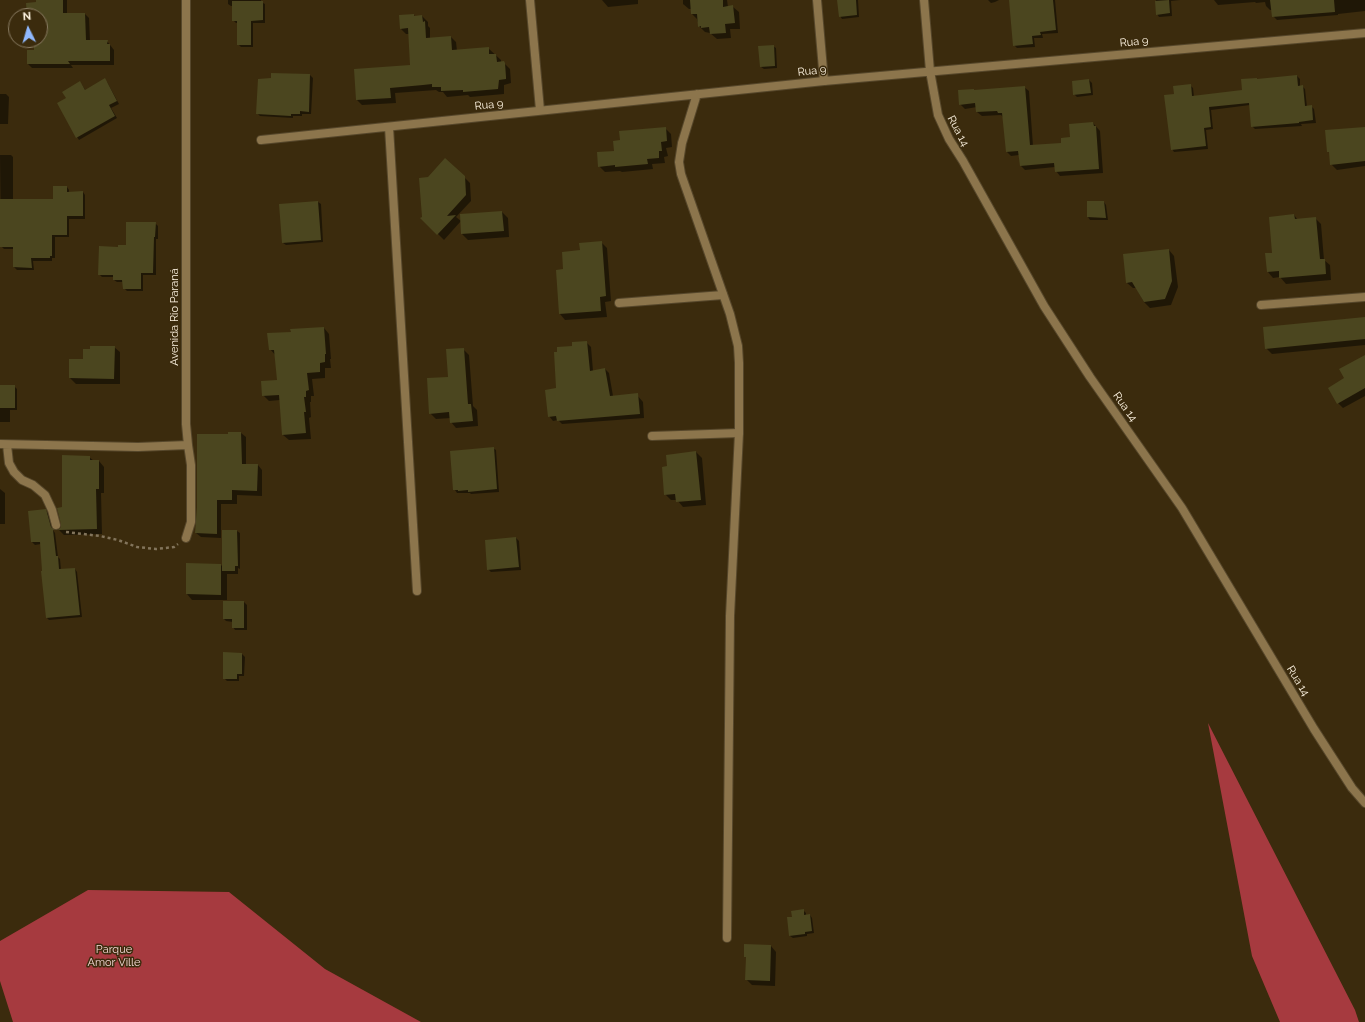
<!DOCTYPE html>
<meta charset="utf-8">
<style>
body{margin:0}
#map{position:relative;width:1365px;height:1022px;overflow:hidden;background:#3b2b0d;font-family:Raleway,sans-serif}
canvas{display:block}
.north{position:absolute;left:8px;top:8px;width:40px;height:40px;box-sizing:border-box;background:#3b2b0d;border:1px solid #897b62;border-radius:50%;rotate:355deg;font-size:11px;font-weight:700;line-height:16px;text-align:center;color:#fdf3e1}
.north::after{content:'';display:block;margin:auto;width:14px;height:18px;background:#90b8fd;clip-path:polygon(50% 0,100% 100%,50% 72%,0 100%)}
</style>
<div id="map">
<canvas width="1365" height="1022"></canvas>
<div class="north">N</div>
</div>
<script>
const g = document.querySelector('canvas').getContext('2d');
g.lineJoin = 'round';
function fillPath(path, color) {
  g.fillStyle = color;
  g.fill(path, 'evenodd');
}
function toPath(rows) {
  const path = new Path2D();
  for (const r of rows) {
    path.moveTo(r[0], r[1]);
    for (let i = 2; i < r.length; i += 2) path.lineTo(r[i], r[i + 1]);
  }
  return path;
}
function stroke(path, color, width, dash) {
  g.strokeStyle = color;
  g.lineWidth = width;
  g.lineCap = dash ? 'butt' : 'round';
  g.setLineDash(dash || []);
  g.stroke(path);
}
function drawText(font, color, halo, rows, align = 'center') {
  g.font = font + ' Raleway,sans-serif';
  g.lineWidth = 3;
  g.setLineDash([]);
  g.textBaseline = 'middle';
  g.strokeStyle = halo;
  g.fillStyle = color;
  for (const [text, x, y, turn = 0] of rows) {
    g.save();
    g.translate(x, y);
    g.rotate((+turn || 0) * Math.PI / 180);
    g.textAlign = isNaN(turn) ? turn : align;
    if (halo) g.strokeText(text, 0, 0);
    g.fillText(text, 0, 0);
    g.restore();
  }
}
fillPath(toPath([
 [1208,723,1355,1010,1359,1022,1280,1022,1252,956],
 [88,890,229,892,325,969,421,1022,13,1022,0,981,0,941]
]), '#a63a3f');
fillPath(toPath([
 [37,0,67,0,67,14,85,14,89,18,90,41,107,41,114,50,114,65,71,65,73,68,32,68,28,64,35,51,35,40,40,40,40,16,28,16,37,3],
 [228,0,261,0,261,2,265,4,265,23,253,23,253,47,241,47,238,44,238,23,236,23,233,20,233,6,231,6,228,4],
 [602,0,638,0,638,4,608,7],
 [683,0,727,0,728,7,733,7,739,12,740,29,730,29,731,38,717,39,710,33,705,32,699,26,697,19,692,14,691,9,689,9,683,4],
 [838,0,858,0,859,17,842,19,840,16],
 [988,0,999,0,995,2,991,3],
 [1010,0,1055,0,1058,33,1042,34,1043,38,1034,38,1035,47,1017,48,1014,45],
 [1156,0,1180,0,1171,1,1172,16,1159,17,1157,14],
 [1214,0,1365,0,1365,11,1338,14,1338,15,1277,20,1273,16,1272,10,1270,10,1266,6,1265,2,1256,3,1255,2,1218,5],
 [414,15,415,17,422,16,428,22,428,26,430,28,430,39,451,37,456,42,457,51,488,48,501,60,501,62,503,62,510,69,511,83,504,85,504,94,470,97,468,95,447,97,443,92,439,92,436,90,395,93,396,103,362,105,357,100,411,66,409,34,406,34,401,29],
 [773,46,776,48,777,68,764,69,761,67],
 [272,74,310,75,313,78,311,114,302,114,302,116,293,116,293,118,260,116,257,113,272,79],
 [1297,76,1300,79,1300,86,1302,86,1305,89,1307,107,1311,106,1314,109,1316,123,1301,124,1302,126,1255,129,1252,126,1250,105,1211,110,1213,129,1206,130,1208,149,1174,152,1172,149,1175,95,1190,85,1193,88,1194,97,1243,91],
 [1089,80,1092,83,1093,95,1077,97,1074,94],
 [80,82,86,91,107,82,119,104,111,108,117,118,79,140,77,137,68,98],
 [1024,87,1029,91,1033,146,1062,144,1093,123,1100,131,1103,173,1060,176,1056,171,1055,167,1025,170,1021,166,1019,155,1011,156,1007,152,1003,117,1001,115,982,116,977,112,977,107,965,109,960,104,975,91],
 [0,94,6,94,9,97,8,124,0,124],
 [665,128,671,134,672,147,666,148,668,156,664,157,665,163,652,164,653,169,622,172,620,171,605,172,599,166,615,151],
 [1365,128,1365,166,1337,170,1331,164,1330,154,1328,151],
 [0,155,11,155,13,157,13,200,54,200,67,187,69,190,69,193,83,192,85,195,85,219,69,219,69,237,55,237,55,258,52,258,52,261,33,261,34,270,17,270,14,267,14,249,4,249,1,246],
 [464,177,470,183,471,201,456,217,461,221,444,240,422,218],
 [318,202,321,204,323,242,286,245,283,243],
 [1104,202,1106,205,1108,220,1090,220,1088,217],
 [502,212,508,218,509,237,468,240,462,234,461,215],
 [1294,215,1298,220,1315,218,1321,224,1324,260,1330,265,1331,280,1286,284,1280,277,1273,278,1268,272,1273,254],
 [155,223,158,226,158,239,156,239,156,275,143,275,143,291,127,291,124,288,124,282,117,282,114,280,114,277,102,277,99,274,119,248,127,246],
 [601,242,607,248,611,301,605,302,607,317,565,320,560,314,557,270,564,270,581,251],
 [1169,250,1174,256,1178,287,1171,305,1150,308,1144,302,1136,288,1133,288,1127,283],
 [1365,318,1365,345,1272,354,1266,348],
 [324,328,329,334,331,359,330,359,331,368,325,368,325,378,312,379,314,396,311,396,311,402,310,402,311,417,309,418,311,439,289,440,283,435,280,400,269,401,263,395,278,381,276,356,270,349,292,333],
 [586,342,591,347,593,371,605,369,609,373,613,396,637,395,643,402,644,418,562,424,558,420,553,421,549,416,557,389,573,347],
 [114,347,120,352,120,384,76,384,70,378,84,360],
 [463,349,469,355,473,406,477,410,478,426,456,428,451,422,451,418,436,419,430,413],
 [1365,356,1365,396,1343,408,1338,403,1346,378],
 [0,386,14,386,17,389,17,410,10,410,10,422,0,422],
 [241,433,246,437,246,465,258,465,262,470,262,496,237,495,237,504,221,504,221,538,201,537,196,533,198,507,229,435],
 [493,448,496,450,499,492,471,494,470,493,457,493,455,490],
 [696,452,702,458,706,505,683,507,677,500,671,500,665,494,668,467],
 [89,457,94,461,99,461,104,467,104,493,101,493,102,534,64,535,59,530,62,527,63,508],
 [0,489,5,493,5,524,0,524],
 [45,510,48,513,53,530,55,533,58,557,60,559,61,570,75,569,77,572,82,617,49,620,47,618,41,544,35,545,32,542,29,512],
 [223,531,237,531,240,533,240,569,238,568,238,574,227,574,227,600,192,600,187,594,221,565,223,567],
 [516,538,519,541,521,570,491,572,488,569],
 [224,602,244,602,247,605,247,630,235,630,233,627,233,622,226,621,224,619],
 [224,654,242,654,245,657,244,676,239,676,239,681,227,681,224,678],
 [803,910,806,913,806,916,810,915,812,918,814,933,807,934,807,936,793,938,790,936,793,917],
 [771,946,776,952,775,986,752,985,746,979,747,958,745,956]
]), '#0007');
fillPath(toPath([
 [36,0,63,0,63,13,85,13,86,40,108,40,107,44,110,44,110,61,68,61,70,64,27,64,27,50,34,50,34,40,40,40,40,16,27,16,26,3,36,2],
 [690,0,723,0,723,7,733,5,735,23,725,24,726,33,710,34,709,27,701,28,701,26,698,27,697,14,691,14],
 [837,0,856,0,857,15,839,17],
 [1009,0,1053,0,1056,30,1040,32,1041,35,1032,36,1033,44,1013,46],
 [1169,0,1170,13,1156,15,1155,1],
 [1270,0,1334,0,1335,12,1272,17],
 [232,1,263,1,263,20,251,21,251,45,237,45,237,21,232,21],
 [414,14,414,16,422,15,423,22,425,21,426,38,451,36,452,50,489,47,489,54,496,54,497,62,504,61,505,63,506,77,506,79,499,80,498,89,463,92,463,90,441,91,441,87,432,87,432,84,423,85,390,88,391,98,356,100,354,69,410,65,408,28,400,29,399,15],
 [774,45,775,66,760,67,758,46],
 [271,73,310,74,309,112,300,111,300,114,291,114,291,116,256,114,258,79,271,78],
 [1297,75,1298,86,1303,85,1305,106,1312,105,1313,120,1299,122,1299,123,1251,127,1249,103,1209,107,1211,127,1204,128,1206,146,1171,150,1164,95,1174,94,1173,86,1191,84,1192,96,1242,90,1241,79,1257,78,1257,79],
 [105,78,117,101,109,105,115,116,76,138,57,103,66,98,62,92,80,81,85,90],
 [1089,79,1091,93,1073,95,1072,81],
 [1025,86,1030,145,1061,143,1061,138,1070,137,1069,124,1093,122,1094,126,1096,126,1099,169,1055,172,1054,163,1020,166,1018,151,1006,152,1002,113,998,113,997,111,976,112,975,103,959,105,958,90,974,89,974,90],
 [666,127,667,141,661,142,662,151,659,151,659,158,647,159,648,164,615,167,615,165,598,167,597,152,614,151,613,141,620,140,619,131],
 [1365,127,1365,161,1330,165,1329,152,1327,152,1325,130],
 [445,158,465,176,466,195,447,216,456,215,437,235,420,218,422,217,419,178,428,177],
 [53,186,67,186,67,192,83,191,83,216,67,216,67,235,52,235,52,256,50,256,50,258,31,258,32,268,13,267,13,247,0,247,0,199,53,199],
 [318,201,321,240,282,243,279,204],
 [1087,201,1104,201,1106,218,1087,217],
 [502,211,504,231,461,234,460,214],
 [1294,214,1295,219,1316,217,1320,259,1325,259,1326,274,1279,278,1279,271,1267,272,1265,253,1272,253,1269,217],
 [126,222,156,222,155,237,154,237,153,273,141,273,141,289,123,289,122,280,113,280,113,275,98,275,99,246,118,247,118,245,126,245],
 [602,241,606,296,600,297,601,311,559,314,556,270,563,269,562,252,580,250,579,243],
 [1169,249,1172,281,1165,299,1144,302,1132,282,1126,283,1123,254],
 [1365,317,1365,339,1265,349,1263,327],
 [324,327,326,354,325,354,325,362,320,363,320,372,307,373,309,390,306,391,306,397,304,397,306,412,304,412,306,433,282,435,279,395,262,396,261,381,277,380,274,350,269,350,267,333,291,332,290,329],
 [587,341,590,371,605,368,610,396,638,393,640,414,557,421,556,416,548,417,545,390,556,388,554,352,557,352,557,347,572,346,572,342],
 [90,346,115,346,114,379,69,378,69,359,83,359,83,349,90,349],
 [464,348,468,404,471,404,473,421,450,423,449,412,429,414,427,378,448,377,446,349],
 [1365,355,1365,388,1337,404,1328,388,1344,378,1339,369],
 [0,385,15,385,15,408,0,408],
 [228,432,241,432,242,464,258,464,257,491,232,490,232,500,217,500,217,534,195,533,197,507,197,434,228,434],
 [494,447,497,489,468,492,468,490,458,491,458,490,453,490,450,451],
 [696,451,701,500,676,502,675,494,664,495,662,467,667,466,666,455],
 [62,455,90,456,90,460,99,460,99,489,96,489,97,529,58,530,61,527,61,524,57,508,62,507],
 [46,509,51,527,55,530,53,530,56,556,58,556,59,569,75,568,80,615,46,618,41,571,42,571,40,542,31,542,28,511],
 [222,530,237,530,238,566,235,566,235,571,222,571],
 [516,537,519,567,487,570,485,540],
 [186,563,221,564,221,595,186,594],
 [223,601,244,601,244,628,232,628,232,619,223,619],
 [223,652,242,653,242,674,237,674,237,679,223,679],
 [804,909,804,915,810,914,812,931,805,932,805,934,789,936,787,917,792,917,791,911],
 [744,944,771,945,770,981,745,980,746,957,744,957]
]), '#4b461f');
const lane = toPath([
 [530,0,540,110],
 [817,0,824,81],
 [619,303,723,295],
 [652,436,739,433]
]);
const street = toPath([
 [924,0,930,71,938,115,949,139,963,161,1044,306,1090,377,1182,508,1314,729,1352,788,1365,803],
 [697,94,682,143,679,162,681,174,730,314,738,346,739,363,739,433,730,616,727,938],
 [389,127,417,591],
 [261,140,824,81,1365,33],
 [1261,305,1365,297],
 [0,444,138,447,188,445,186,424,186,0],
 [7,445,9,463,14,472,22,480,33,485,45,495,52,510,56,525],
 [186,538,191,522,191,465,188,445]
]);
stroke(lane, '#56472b', 10);
stroke(street, '#56472b', 10);
stroke(toPath([
 [66,532,100,536,118,540,137,547,156,549,174,547,178,544]
]), '#82745b', 2.5, [3, 3]);
stroke(lane, '#8c754c', 8);
stroke(street, '#8c754c', 8);
drawText('11px', '#fdf3e1', '#3b2b0d', [
 ["Rua 9",1134,42,-5],
 ["Rua 9",812,71,-6],
 ["Rua 9",489,105,-6],
 ["Rua 14",958,131,62],
 ["Avenida Rio Paraná",175,317,-90],
 ["Rua 14",1125,407,55],
 ["Rua 14",1298,681,59]
]);
drawText('11px', '#f7d9d7', '#3b2b0d', [
 ["Parque",114,950],
 ["Amor Ville",114,963]
]);
</script>
